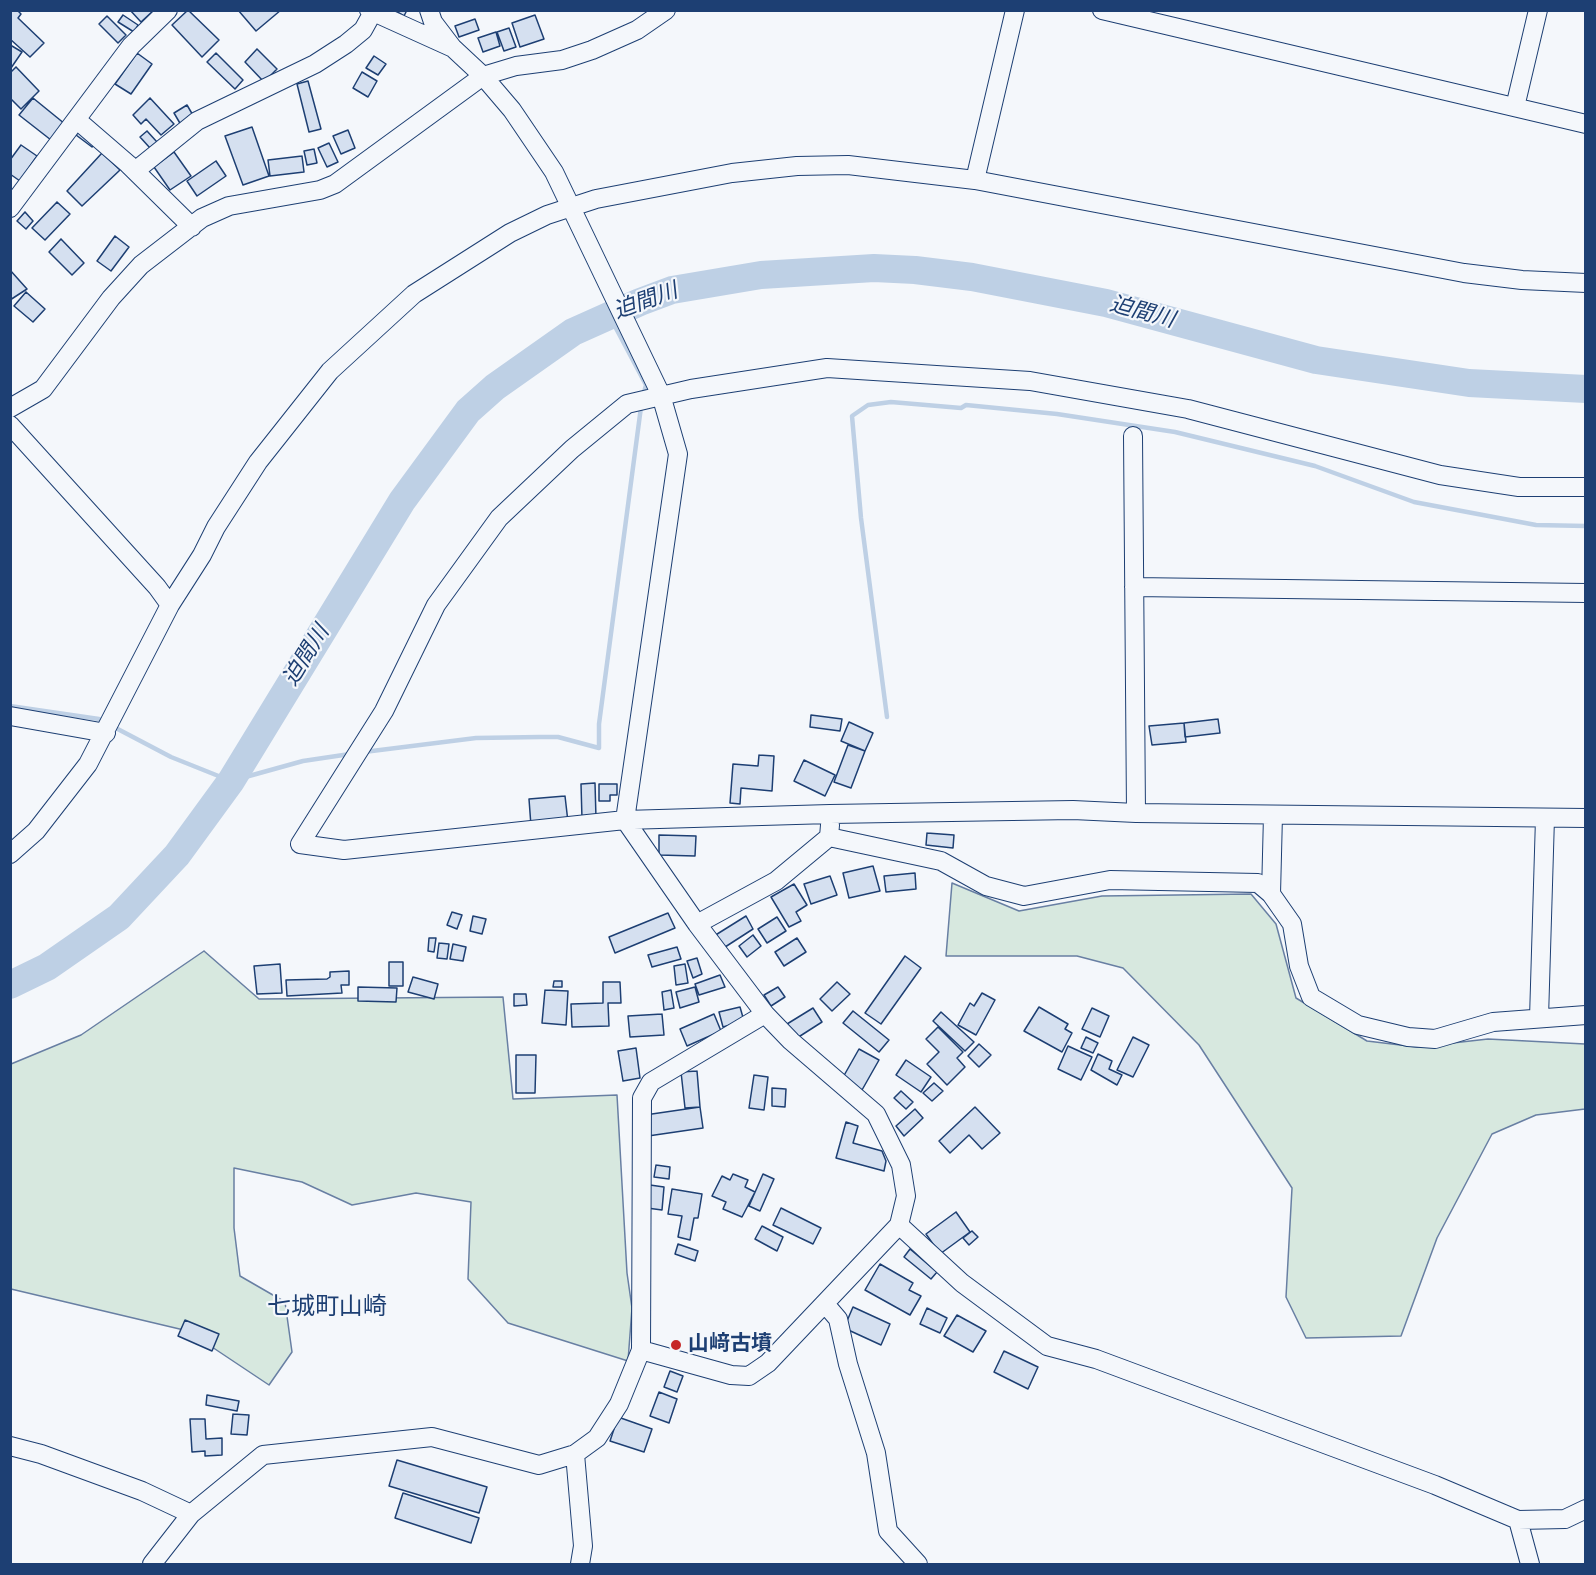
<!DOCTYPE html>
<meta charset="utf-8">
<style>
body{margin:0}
#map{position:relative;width:1596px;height:1575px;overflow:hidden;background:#f4f7fb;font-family:"Sofia Sans Condensed",sans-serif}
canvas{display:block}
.frame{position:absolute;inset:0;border:12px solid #1d3f73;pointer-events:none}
</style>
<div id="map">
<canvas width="1596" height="1575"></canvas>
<div class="frame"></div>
</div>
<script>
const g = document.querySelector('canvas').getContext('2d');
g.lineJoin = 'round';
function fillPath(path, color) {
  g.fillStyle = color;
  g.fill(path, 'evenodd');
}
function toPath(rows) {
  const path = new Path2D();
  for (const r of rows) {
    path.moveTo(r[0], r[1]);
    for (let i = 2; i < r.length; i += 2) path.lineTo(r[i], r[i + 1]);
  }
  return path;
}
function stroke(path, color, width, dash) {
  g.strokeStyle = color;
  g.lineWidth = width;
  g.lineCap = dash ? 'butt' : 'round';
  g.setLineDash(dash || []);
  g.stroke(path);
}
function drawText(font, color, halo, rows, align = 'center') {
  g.font = font + ' "Sofia Sans Condensed","Noto Sans JP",sans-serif';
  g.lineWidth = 4.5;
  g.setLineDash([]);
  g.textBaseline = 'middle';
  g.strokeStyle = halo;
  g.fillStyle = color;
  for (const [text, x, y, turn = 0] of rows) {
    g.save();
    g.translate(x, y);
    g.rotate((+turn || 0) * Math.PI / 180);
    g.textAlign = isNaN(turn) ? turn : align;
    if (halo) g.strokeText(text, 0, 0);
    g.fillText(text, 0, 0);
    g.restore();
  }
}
const green = toPath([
 [952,883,1019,911,1102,896,1251,894,1276,924,1296,998,1367,1041,1417,1047,1488,1039,1585,1044,1585,1109,1536,1115,1492,1134,1437,1238,1401,1336,1306,1338,1286,1297,1292,1188,1199,1045,1123,968,1077,956,946,956,952,883],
 [204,951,259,999,503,997,513,1099,617,1095,627,1273,632,1308,628,1361,508,1323,468,1279,471,1202,416,1193,352,1205,302,1182,234,1168,234,1228,240,1276,285,1302,292,1352,269,1385,188,1331,11,1289,11,1064,81,1035,204,951]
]);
fillPath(green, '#d7e8df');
stroke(green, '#687fa3', 1.5);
stroke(toPath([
 [609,315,646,385,643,396],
 [10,706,99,719,105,722],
 [887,717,861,518,852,416,868,405,891,402,961,408,966,405,1057,414,1175,432,1315,466,1414,502,1536,525,1586,526],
 [112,726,171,757,231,781,303,761,350,754],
 [364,752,476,738,540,737,558,737,599,748,599,724,641,407]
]), '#bed0e5', 4.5);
stroke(toPath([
 [10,985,47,967,119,917,177,855,231,781,402,501,468,411,495,387,573,332,640,302,672,290,761,275,874,268,915,270,972,277,1106,303,1316,360,1469,383,1586,389]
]), '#bed0e5', 28);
const building = toPath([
 [10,10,17,10,21,14,18,18,44,43,30,57,10,39,10,10],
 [130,10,154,10,141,22,130,10],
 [188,10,219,40,202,57,172,25,188,10],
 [238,10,281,10,256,31,238,10],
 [394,10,407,10,404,16,394,10],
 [123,15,138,25,134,32,118,22,123,15],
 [535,15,544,39,520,47,512,23,535,15],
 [107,16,126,35,118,43,99,24,107,16],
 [475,19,479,30,459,37,455,26,475,19],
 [509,28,516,47,504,51,497,32,509,28],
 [496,32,500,46,483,52,478,38,496,32],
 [12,46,22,52,11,68,10,48,12,46],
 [257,49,277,69,264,82,245,62,257,49],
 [137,53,152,64,131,94,115,84,137,53],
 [216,53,243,80,235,89,207,62,216,53],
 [374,56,386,64,378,75,366,68,374,56],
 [16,67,39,91,21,109,10,98,10,73,16,67],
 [362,72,377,81,368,97,353,88,362,72],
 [308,81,321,129,309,132,297,84,308,81],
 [33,98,65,124,51,140,19,115,33,98],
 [150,98,174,124,161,135,146,119,141,124,133,115,150,98],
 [187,105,194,117,181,125,174,113,187,105],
 [252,127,269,176,243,185,225,136,252,127],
 [81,129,96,141,92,147,76,135,81,129],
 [348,130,355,148,341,154,333,136,348,130],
 [147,131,157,142,150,148,140,137,147,131],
 [329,143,338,162,327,167,318,148,329,143],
 [21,145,37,156,20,181,10,174,10,160,21,145],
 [314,149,317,163,307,165,304,151,314,149],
 [174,152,191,176,170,190,154,167,174,152],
 [102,153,120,170,82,206,67,191,102,153],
 [302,156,304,172,270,176,268,160,302,156],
 [216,161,226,176,197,196,187,181,216,161],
 [57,202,70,214,45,240,32,228,57,202],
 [25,212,33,221,26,229,17,221,25,212],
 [115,236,129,247,111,271,97,261,115,236],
 [61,239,84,263,72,275,49,252,61,239],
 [10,270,27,289,10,300,10,270],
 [26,292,45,309,33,322,14,306,26,292],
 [811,715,842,719,840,731,810,727,811,715],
 [1218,719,1220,733,1185,737,1184,723,1218,719],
 [849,722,873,733,865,751,841,741,849,722],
 [1184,723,1186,742,1152,745,1149,726,1184,723],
 [848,745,865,751,851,788,834,782,848,745],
 [759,755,774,756,772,791,741,788,740,804,730,803,733,764,758,766,759,755],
 [804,760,835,775,825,796,794,781,804,760],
 [595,783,596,818,582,819,581,784,595,783],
 [599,784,617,784,617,795,610,795,610,801,599,801,599,784],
 [565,796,568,822,531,826,529,799,565,796],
 [927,833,954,835,953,848,926,845,927,833],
 [659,835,696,836,695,856,659,855,659,835],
 [873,866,880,891,849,898,843,873,873,866],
 [915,873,916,889,886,892,884,876,915,873],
 [830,876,837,895,811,904,804,884,830,876],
 [794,884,807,905,796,912,801,921,789,927,771,897,794,884],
 [452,912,462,915,457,929,447,925,452,912],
 [668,913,675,928,615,953,609,937,668,913],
 [473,916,486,919,482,934,470,931,473,916],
 [746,916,753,929,722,949,714,936,746,916],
 [777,917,786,931,767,943,758,929,777,917],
 [753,935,761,946,747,957,739,946,753,935],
 [429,938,436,938,434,952,428,951,429,938],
 [797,938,806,952,784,966,775,952,797,938],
 [439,943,449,944,447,959,437,958,439,943],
 [453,944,466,947,463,961,450,959,453,944],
 [677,947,681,959,652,967,648,955,677,947],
 [905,956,921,968,881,1024,865,1013,905,956],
 [697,958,702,974,693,978,687,961,697,958],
 [389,962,403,962,403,986,389,986,389,962],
 [280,964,282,993,257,994,254,966,280,964],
 [685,964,688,983,676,985,674,966,685,964],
 [349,971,349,985,341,985,342,993,287,996,286,980,327,979,330,977,330,972,349,971],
 [720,975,725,987,699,995,695,984,720,975],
 [413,977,438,984,434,999,408,992,413,977],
 [554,981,562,981,562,987,553,987,554,981],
 [603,982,620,982,621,1003,608,1003,609,1026,572,1027,571,1004,603,1003,603,982],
 [837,982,850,994,832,1011,820,999,837,982],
 [358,987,397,988,396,1002,358,1001,358,987],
 [695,987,699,1002,680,1008,676,992,695,987],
 [778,987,785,997,771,1006,764,995,778,987],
 [545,990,568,991,566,1025,542,1023,545,990],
 [671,990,674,1008,664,1010,662,992,671,990],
 [982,993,995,1000,976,1035,958,1025,970,1003,974,1006,982,993],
 [514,994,526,994,527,1005,514,1006,514,994],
 [740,1007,744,1021,723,1027,719,1012,740,1007],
 [1039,1007,1068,1024,1065,1029,1072,1033,1062,1052,1024,1031,1039,1007],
 [813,1008,822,1022,797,1038,787,1024,813,1008],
 [1092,1008,1109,1016,1100,1037,1082,1029,1092,1008],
 [853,1011,889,1040,879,1052,843,1023,853,1011],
 [941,1012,974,1042,965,1051,933,1021,941,1012],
 [662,1014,664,1035,630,1037,628,1016,662,1014],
 [714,1014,721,1031,687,1046,680,1029,714,1014],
 [938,1027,963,1052,957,1058,965,1067,947,1085,927,1064,939,1052,926,1039,938,1027],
 [1086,1037,1098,1043,1093,1053,1081,1048,1086,1037],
 [1133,1037,1149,1045,1133,1077,1117,1070,1133,1037],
 [979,1044,991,1055,979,1067,968,1056,979,1044],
 [1068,1046,1092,1057,1081,1080,1058,1069,1068,1046],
 [636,1048,640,1078,623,1081,618,1051,636,1048],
 [859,1049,879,1060,862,1090,842,1079,859,1049],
 [1098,1054,1112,1061,1109,1069,1122,1075,1117,1085,1091,1070,1098,1054],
 [516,1055,536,1055,535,1093,516,1093,516,1055],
 [906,1060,931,1077,921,1092,896,1075,906,1060],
 [697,1071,700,1107,685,1108,681,1072,697,1071],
 [754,1075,768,1077,764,1110,749,1108,754,1075],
 [934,1083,943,1091,932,1101,923,1093,934,1083],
 [772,1088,786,1089,785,1107,772,1106,772,1088],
 [901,1091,913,1102,906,1109,894,1098,901,1091],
 [700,1107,703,1128,648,1136,645,1115,700,1107],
 [975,1107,1000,1133,982,1149,969,1135,950,1153,939,1141,975,1107],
 [915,1109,923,1118,904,1136,896,1126,915,1109],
 [846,1122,858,1126,853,1143,882,1151,886,1161,884,1171,836,1158,846,1122],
 [656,1165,670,1167,669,1179,654,1177,656,1165],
 [733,1174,748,1180,745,1187,755,1192,742,1217,723,1209,726,1202,712,1196,722,1176,730,1180,733,1174],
 [763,1174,774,1179,760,1211,749,1206,763,1174],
 [650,1185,664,1187,662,1210,647,1208,650,1185],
 [672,1189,702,1194,698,1218,694,1218,690,1240,678,1237,682,1216,668,1214,672,1189],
 [781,1208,821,1228,813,1244,773,1225,781,1208],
 [956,1212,970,1232,940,1254,926,1234,956,1212],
 [762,1226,783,1237,777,1251,755,1239,762,1226],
 [972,1231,978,1237,969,1245,963,1238,972,1231],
 [678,1244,698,1251,695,1261,675,1254,678,1244],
 [910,1249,937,1272,931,1279,904,1257,910,1249],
 [880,1264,913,1283,909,1290,921,1296,910,1315,865,1290,880,1264],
 [853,1307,890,1324,881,1345,844,1328,853,1307],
 [927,1308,947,1318,940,1333,920,1324,927,1308],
 [957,1315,986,1331,973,1352,944,1336,957,1315],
 [185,1320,219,1334,212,1351,178,1336,185,1320],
 [1004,1351,1038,1367,1028,1389,994,1372,1004,1351],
 [670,1371,683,1376,677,1392,664,1387,670,1371],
 [659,1392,677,1399,669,1423,650,1416,659,1392],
 [207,1395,239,1401,237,1411,206,1405,207,1395],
 [233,1414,249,1415,247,1435,231,1434,233,1414],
 [618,1417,652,1429,644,1452,610,1441,618,1417],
 [190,1419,205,1419,206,1439,222,1438,222,1455,205,1456,205,1451,192,1452,190,1419],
 [397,1460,487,1487,479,1513,389,1486,397,1460],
 [403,1493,479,1518,471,1543,395,1518,403,1493]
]);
fillPath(building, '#d5e0f0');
stroke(building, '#1d3f73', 1.5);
const minor = toPath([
 [369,10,453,48,483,76,512,110,554,172,661,395,678,454,625,820,697,924,765,1014,791,1041,876,1114,901,1165,906,1196,899,1225,768,1363,749,1376,731,1375,641,1350],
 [429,10,433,22,452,47],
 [1102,10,1586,124],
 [1515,107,1538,10],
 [77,120,128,164,192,227],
 [135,171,197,121,315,64,346,44,363,30,373,12],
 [975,180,1015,10],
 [10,208,131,46,168,10],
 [10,408,43,389,111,298,141,265,202,218,229,206,320,190,335,184,483,76,516,66,562,60,592,50,637,30,666,10],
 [10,425,157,587,170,605],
 [1133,436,1136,813],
 [1586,487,1519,487,1440,475,1188,409,1030,381,827,368,691,389,627,404,572,449,499,518,436,605,384,711,300,844,344,850,625,820,830,814,1073,810,1136,813,1586,818],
 [1134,587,1586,593],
 [10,716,106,733],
 [829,837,941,861,986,886,1024,896,1110,880,1258,883,1271,894,1292,924,1299,966,1311,997,1358,1025,1408,1037,1435,1039,1493,1022,1586,1015],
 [10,854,36,831,88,764,170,605,202,555,216,527,258,462,330,371,414,294,510,233,547,215,596,199,732,173,797,166,848,165,975,180,1464,273,1522,280,1586,283],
 [1271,894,1273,815],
 [697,924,776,881,829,837,830,825],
 [1539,1018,1545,818],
 [899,1225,962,1283,1047,1346,1096,1359,1435,1485,1518,1520,1565,1519,1586,1509],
 [826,1305,838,1319,848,1364,876,1453,888,1531,918,1564],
 [10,1446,41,1454,142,1491,191,1514],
 [575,1454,583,1546,580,1564],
 [1518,1520,1530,1564],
 [152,1564,191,1514,263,1455,432,1437,539,1465,575,1454,597,1438,619,1404,641,1350,642,1098,651,1082,765,1014]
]);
stroke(minor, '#1d3f73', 20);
stroke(minor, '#f4f7fb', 18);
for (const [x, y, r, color] of [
 [676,1345,6,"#c62828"]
]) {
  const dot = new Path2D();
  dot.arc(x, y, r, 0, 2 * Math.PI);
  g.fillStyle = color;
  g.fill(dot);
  stroke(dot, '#f4f7fb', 2);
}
drawText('bold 21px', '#1d3f73', '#f4f7fb', [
 ["山﨑古墳",688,1345]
], 'left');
drawText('italic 22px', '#1d3f73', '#f4f7fb', [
 ["迫間川",646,302,-20],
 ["迫間川",1142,313,15],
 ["迫間川",307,656,-58]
]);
drawText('24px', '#1d3f73', '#f4f7fb', [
 ["七城町山崎",327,1308]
]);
</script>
